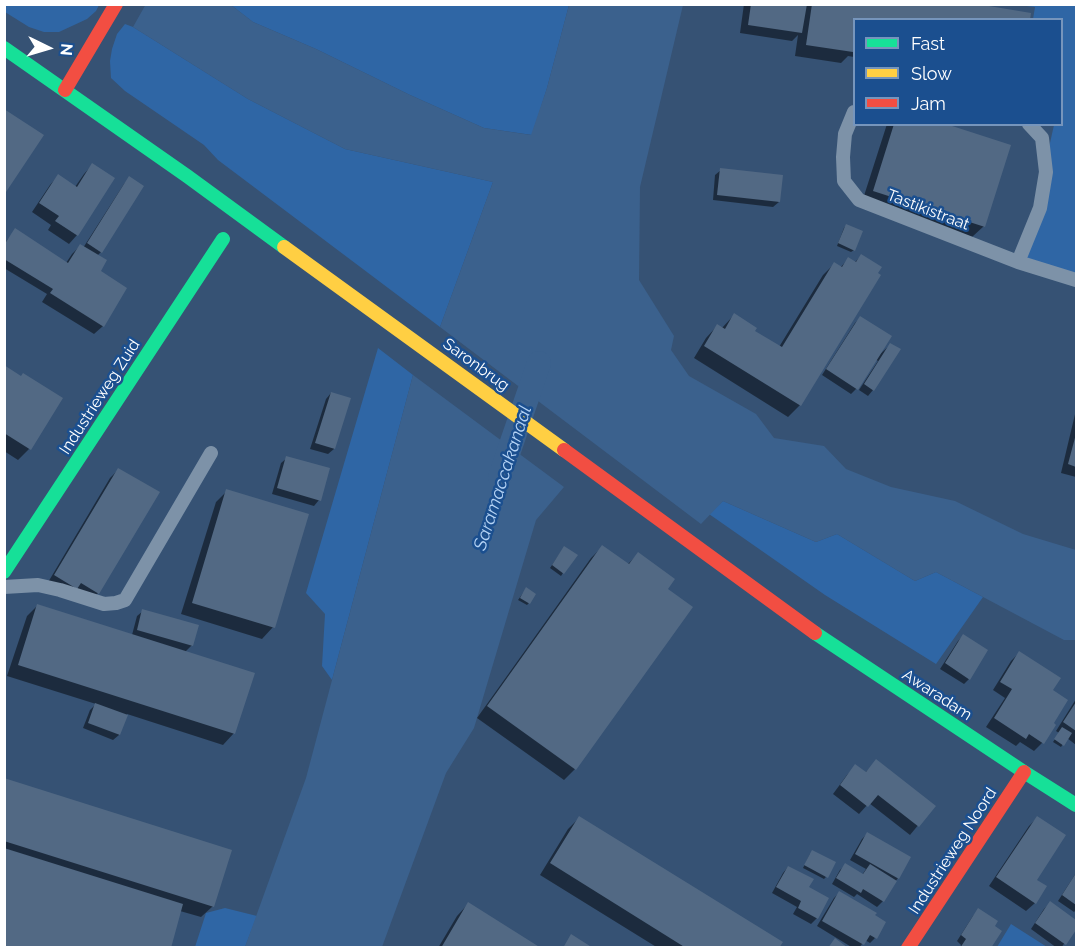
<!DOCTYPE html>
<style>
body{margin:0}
#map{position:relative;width:1081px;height:952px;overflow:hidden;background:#365274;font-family:Raleway,sans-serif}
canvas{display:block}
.frame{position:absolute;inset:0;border:6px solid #fff;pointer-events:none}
.legend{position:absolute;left:853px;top:18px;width:210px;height:108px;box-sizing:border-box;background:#1b4f8f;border:2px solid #7695bc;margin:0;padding:8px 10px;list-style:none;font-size:18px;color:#fff}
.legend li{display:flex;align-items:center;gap:12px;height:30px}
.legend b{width:30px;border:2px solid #7695bc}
.north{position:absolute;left:18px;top:18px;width:60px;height:60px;-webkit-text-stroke:4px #1b4f8f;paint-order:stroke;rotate:95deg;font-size:16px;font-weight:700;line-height:24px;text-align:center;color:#fff}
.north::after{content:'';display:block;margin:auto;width:21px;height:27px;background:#fff;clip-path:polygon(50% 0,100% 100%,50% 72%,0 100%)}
</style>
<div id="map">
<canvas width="1081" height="952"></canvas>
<div class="frame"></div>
<ul class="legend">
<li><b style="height:8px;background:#16e098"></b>Fast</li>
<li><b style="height:8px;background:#ffcf43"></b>Slow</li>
<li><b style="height:8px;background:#f24e42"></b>Jam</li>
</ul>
<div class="north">N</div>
</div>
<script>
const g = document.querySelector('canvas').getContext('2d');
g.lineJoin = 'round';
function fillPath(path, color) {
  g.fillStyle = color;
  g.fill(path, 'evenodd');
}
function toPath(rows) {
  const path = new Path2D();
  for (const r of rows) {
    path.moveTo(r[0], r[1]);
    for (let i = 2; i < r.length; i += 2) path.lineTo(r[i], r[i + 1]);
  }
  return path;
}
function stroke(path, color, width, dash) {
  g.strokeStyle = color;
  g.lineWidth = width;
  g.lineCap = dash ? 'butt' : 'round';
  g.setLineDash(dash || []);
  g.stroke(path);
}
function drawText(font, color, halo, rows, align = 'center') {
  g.font = font + ' Raleway,sans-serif';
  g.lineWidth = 5;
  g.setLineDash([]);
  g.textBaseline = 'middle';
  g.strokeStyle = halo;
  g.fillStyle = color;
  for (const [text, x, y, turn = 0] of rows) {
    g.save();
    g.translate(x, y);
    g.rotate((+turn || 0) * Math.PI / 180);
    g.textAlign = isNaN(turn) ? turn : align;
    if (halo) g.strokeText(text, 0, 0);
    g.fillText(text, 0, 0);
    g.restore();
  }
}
fillPath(toPath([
 [4,5,99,5,96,11,87,19,59,32,44,32,29,27,5,12],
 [231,5,569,5,547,88,532,135,484,128,410,95,316,49,253,22],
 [1018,5,1076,5,1076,274,1024,259,1054,125,1062,124,1062,20,1033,19,1035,7],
 [125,24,133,27,248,99,345,149,493,182,440,327,218,160,204,145,125,91,111,78,110,61,112,49,117,34],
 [378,348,413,375,332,680,322,666,325,614,306,593],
 [723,501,816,542,837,534,915,581,936,572,983,597,936,664,825,595,709,514],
 [225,908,257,916,245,947,195,947,206,913],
 [1011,924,1047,947,997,947]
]), '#2f66a5');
fillPath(toPath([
 [146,4,231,5,253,22,316,49,410,95,484,128,531,135,547,88,569,5,683,5,640,187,639,280,674,336,671,350,689,376,756,414,774,438,824,446,846,469,891,487,955,501,1023,534,1076,550,1076,640,1064,640,936,572,915,581,837,534,816,542,723,501,701,524,440,327,493,182,345,149,248,99,133,27],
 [413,375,564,487,536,520,474,728,446,773,382,947,245,947,306,778]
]), '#3b618d');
fillPath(toPath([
 [744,4,967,4,854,20,854,57,848,56,841,63,795,56,798,35,792,41,740,33],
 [887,124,941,124,984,226,972,237,862,202],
 [92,165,77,235,69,244,48,230,51,225,32,212,50,185,58,176,75,187,84,174],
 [721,170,779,202,773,207,713,200,715,175],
 [129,178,101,252,97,256,103,326,94,334,42,302,47,294,4,268,4,244,15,230,66,263,72,254,80,246,83,248,124,184],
 [846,226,854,250,851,252,837,246,844,228],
 [861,256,879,275,800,405,788,417,694,358,706,338,717,326,721,329,734,315,753,331,779,347,823,275,834,264,840,268,848,259,854,263],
 [860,318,879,355,890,345,873,390,868,396,859,390,878,361,875,359,856,389,851,394,822,375,855,323],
 [4,367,29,449,18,460,4,451],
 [331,393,334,449,328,454,310,449,326,399],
 [1076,410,1076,477,1061,473],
 [287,458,319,500,314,506,272,494,281,463],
 [118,470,98,593,89,602,47,584,110,478],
 [227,491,273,627,262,639,181,614,216,502],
 [602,547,627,565,638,554,666,589,691,608,575,769,564,780,477,718,591,558],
 [562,550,563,573,561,576,550,568],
 [526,589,529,603,527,605,518,600],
 [38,605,132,635,137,616,143,611,192,645,185,652,234,733,223,745,127,714,119,735,113,740,83,728,90,710,96,704,7,676,27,616],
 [963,636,969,679,964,684,940,669,958,641],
 [1019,653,1051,691,1052,723,1054,725,1042,743,1034,751,1020,742,1016,746,986,727,1005,698,993,690,1011,661],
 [1076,699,1076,745,1067,738,1061,747,1053,742,1059,733,1056,731],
 [876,761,934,806,910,835,869,803,859,814,833,794,847,775,856,766,865,773],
 [4,779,213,906,201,917,180,911,4,948],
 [579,818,777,948,658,948,540,875,568,829],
 [1037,818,1035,903,1026,911,989,886,1029,826],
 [867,834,898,878,895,882,883,901,877,907,857,894,854,897,832,884,840,870,846,865,862,875,866,869,850,860,862,839],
 [810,854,826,877,824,879,803,868],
 [788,867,807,887,817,918,811,924,793,914,797,907,772,893,783,873],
 [1076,873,1076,910,1074,912,1058,901],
 [839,893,875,938,870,943,865,940,859,948,853,948,817,926,834,898],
 [1050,903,1076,922,1076,927,1061,948,1057,948,1031,929,1044,909],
 [468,904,538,948,438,948,457,916],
 [978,910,993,926,989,948,960,948,961,945,957,941,973,916]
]), '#0007');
stroke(toPath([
 [500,477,539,363]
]), '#3b618d', 24);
fillPath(toPath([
 [751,4,807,4,802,33,748,25],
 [812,4,977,4,1031,13,1030,20,854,20,853,52,806,45],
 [4,109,44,135,4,195],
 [894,124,946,124,1011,145,985,227,873,191],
 [92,163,115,178,78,236,55,221,59,216,39,203,58,174,77,187],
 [720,168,783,175,780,202,717,195],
 [129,176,144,186,102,253,87,243],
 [846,224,863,231,855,251,838,243],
 [15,228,68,263,80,244,107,260,101,271,127,288,104,327,50,293,53,289,4,259,4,245],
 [861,254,882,267,878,273,881,275,801,406,704,346,717,324,725,329,734,313,757,328,755,331,782,347,834,262,842,267,848,257,856,262],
 [860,316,892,336,858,390,826,369],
 [890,343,901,349,874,391,864,384],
 [4,365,21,376,23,373,63,398,31,450,4,433],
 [331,392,351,398,335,449,315,443],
 [1076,434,1076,467,1068,464],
 [286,456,330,468,321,501,277,488],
 [118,468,160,492,99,594,81,583,77,589,54,575],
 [226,489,309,514,275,628,192,603],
 [602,545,629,564,638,552,675,579,668,589,693,607,576,770,487,706],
 [564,546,578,555,564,574,552,565],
 [526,587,536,594,530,604,520,598],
 [37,604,255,673,235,734,18,665],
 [142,609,199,625,193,646,137,630],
 [963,634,988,650,970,680,945,663],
 [1019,651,1061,678,1053,690,1068,700,1054,723,1056,725,1044,744,1029,734,1026,739,994,718,1012,689,1000,682],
 [1076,702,1076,731,1063,722],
 [95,703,128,715,120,735,88,723],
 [1062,727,1072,733,1064,746,1054,739],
 [876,759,936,806,919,827,878,795,868,807,840,785,855,764,866,772],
 [4,778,232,850,214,907,4,841],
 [579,816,783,942,779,948,686,948,550,863],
 [1037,816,1066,835,1037,880,1047,886,1036,904,996,877],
 [867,832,911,857,899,879,855,854],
 [4,848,183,904,171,948,4,948],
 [812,850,836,862,828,878,804,865],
 [845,863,863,874,870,864,897,881,884,902,863,889,861,893,836,878],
 [788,866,814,879,809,887,829,898,818,919,798,908,801,901,776,887],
 [1076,873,1076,905,1062,895],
 [839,891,877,913,875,915,886,922,877,939,870,935,864,945,822,921],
 [1050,901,1076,920,1076,930,1066,945,1035,923],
 [468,902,541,948,441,948],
 [978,908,998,921,995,926,1002,931,991,948,960,948,966,939,961,935],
 [571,934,593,948,563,948],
 [835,938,848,948,828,948]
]), '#526984');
stroke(toPath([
 [854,112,845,134,843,157,844,181,859,200,1018,262,1076,280],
 [1018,262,1040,208,1046,172,1042,138,1029,124],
 [4,587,38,585,60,590,104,604,116,603,125,600,211,453]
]), '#7d92a8', 14);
stroke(toPath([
 [4,48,187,176,284,247],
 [4,572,223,239],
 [815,633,1024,772,1076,805]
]), '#16e098', 14);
stroke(toPath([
 [284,247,564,450]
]), '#ffcf43', 14);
stroke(toPath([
 [65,90,116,4],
 [564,450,815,633],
 [908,948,1024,772]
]), '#f24e42', 14);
drawText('16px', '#fff', '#1b4f8f', [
 ["Tastikistraat",928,210,21],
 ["Saronbrug",476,365,36],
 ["Industrieweg Zuid",100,397,-57],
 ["Awaradam",937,695,33],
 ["Industrieweg Noord",953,851,-57]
]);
drawText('italic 18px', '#b5d3f5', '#1b4f8f', [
 ["Saramaccakanaal",503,478,-72]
]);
</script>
